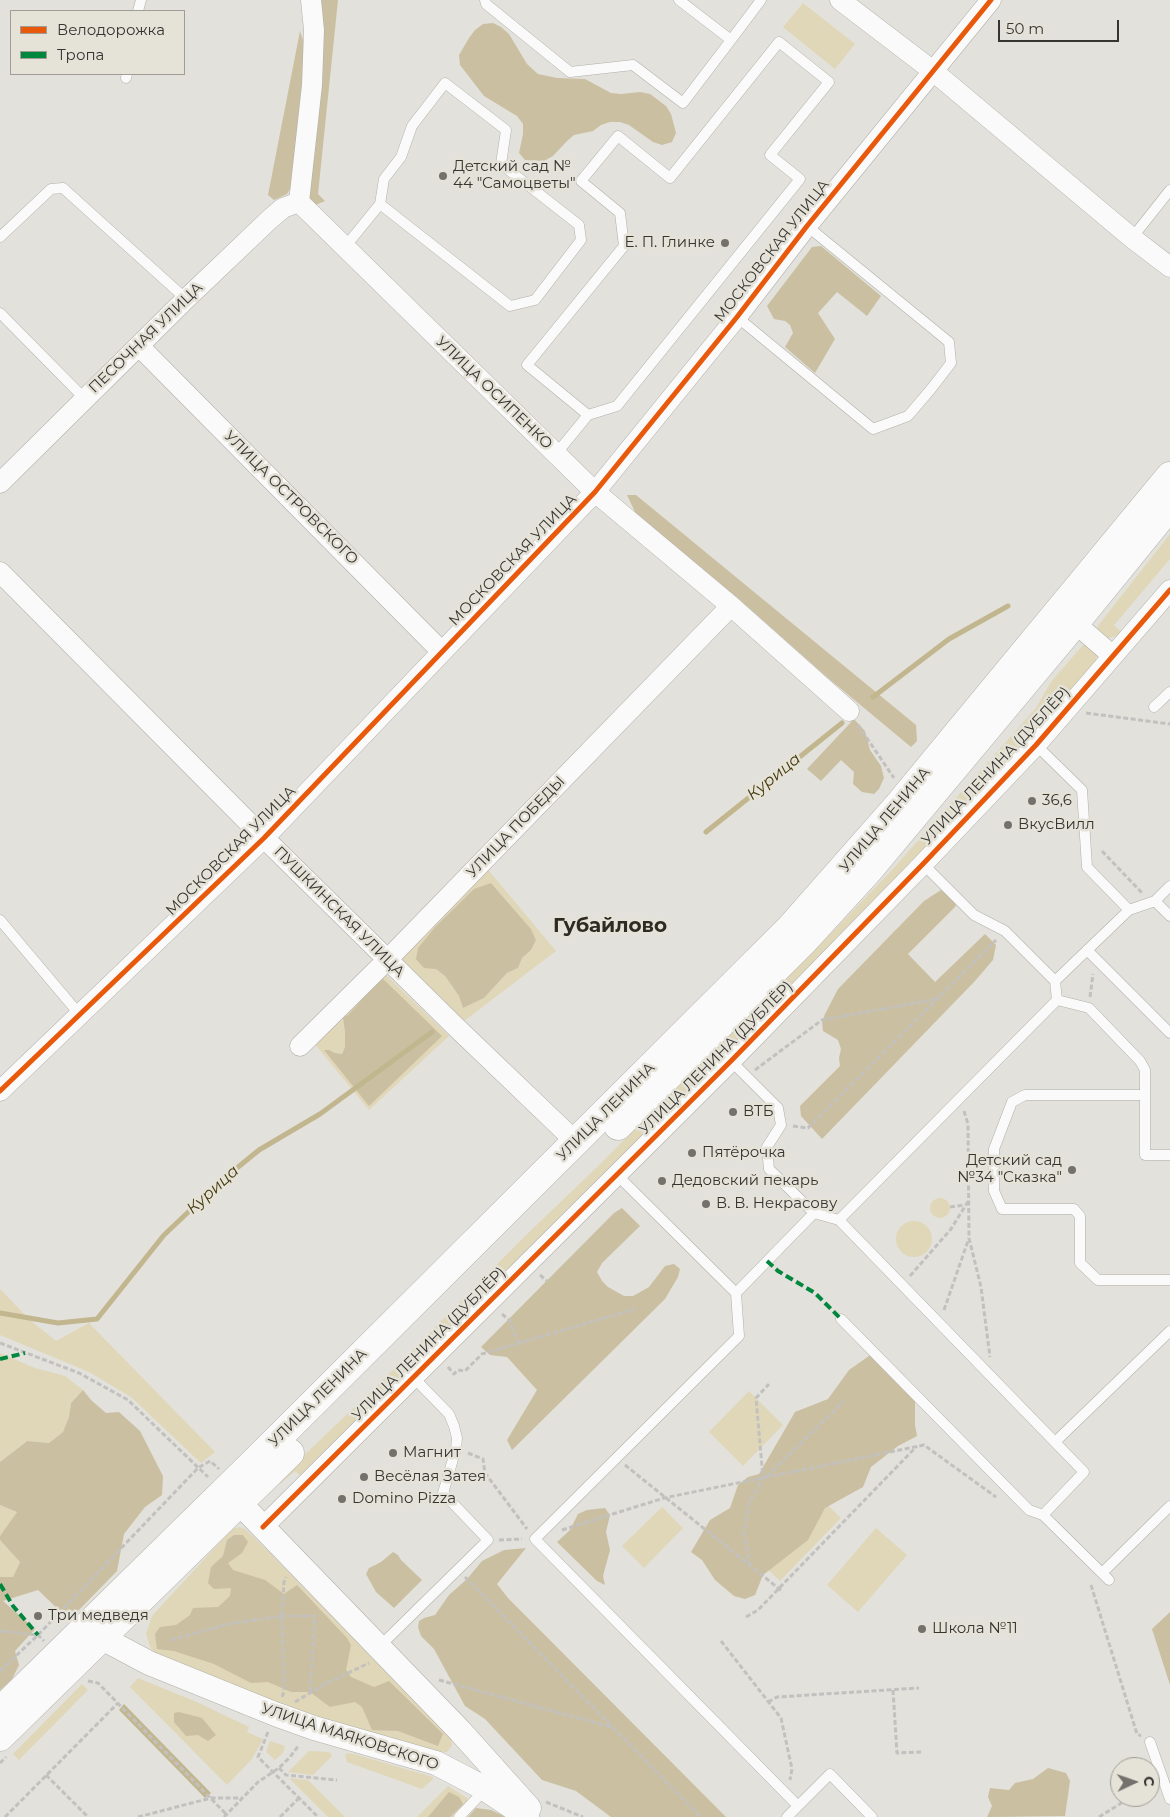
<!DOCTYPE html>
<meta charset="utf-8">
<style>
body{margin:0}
#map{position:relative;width:1170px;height:1817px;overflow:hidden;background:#e2e1db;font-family:Montserrat,sans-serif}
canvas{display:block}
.legend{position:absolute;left:10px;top:10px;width:175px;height:65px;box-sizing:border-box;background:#e5e2d8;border:1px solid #9f9d96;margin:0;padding:6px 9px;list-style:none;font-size:15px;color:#373532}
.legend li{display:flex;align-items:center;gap:10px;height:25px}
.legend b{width:25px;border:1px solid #9f9d96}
.north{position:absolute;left:1110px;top:1757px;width:50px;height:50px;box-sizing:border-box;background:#e5e2d8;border:1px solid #9f9d96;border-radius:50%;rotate:87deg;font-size:14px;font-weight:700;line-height:20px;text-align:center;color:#373532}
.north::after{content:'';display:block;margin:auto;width:18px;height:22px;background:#73716d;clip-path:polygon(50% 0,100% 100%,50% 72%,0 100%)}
.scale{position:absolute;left:998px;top:20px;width:121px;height:22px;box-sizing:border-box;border:2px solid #373532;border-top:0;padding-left:6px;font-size:15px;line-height:18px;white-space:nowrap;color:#373532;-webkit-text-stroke:4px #e5e2d8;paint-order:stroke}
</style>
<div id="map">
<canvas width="1170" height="1817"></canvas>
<ul class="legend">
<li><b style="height:6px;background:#e8590c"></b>Велодорожка</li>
<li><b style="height:6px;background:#00873e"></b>Тропа</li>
</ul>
<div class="north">С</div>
<div class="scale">50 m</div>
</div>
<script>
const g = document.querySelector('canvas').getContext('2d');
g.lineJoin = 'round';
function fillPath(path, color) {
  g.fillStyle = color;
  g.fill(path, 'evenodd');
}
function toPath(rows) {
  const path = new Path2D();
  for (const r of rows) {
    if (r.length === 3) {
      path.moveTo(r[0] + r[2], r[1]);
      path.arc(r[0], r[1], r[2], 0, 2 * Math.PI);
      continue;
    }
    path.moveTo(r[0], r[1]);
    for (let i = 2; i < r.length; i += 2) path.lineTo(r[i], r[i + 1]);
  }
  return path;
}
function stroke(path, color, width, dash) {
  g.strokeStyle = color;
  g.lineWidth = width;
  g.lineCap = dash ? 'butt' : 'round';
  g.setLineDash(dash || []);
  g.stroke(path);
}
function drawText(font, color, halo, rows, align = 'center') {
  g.font = font + ' Montserrat,sans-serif';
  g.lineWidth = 5;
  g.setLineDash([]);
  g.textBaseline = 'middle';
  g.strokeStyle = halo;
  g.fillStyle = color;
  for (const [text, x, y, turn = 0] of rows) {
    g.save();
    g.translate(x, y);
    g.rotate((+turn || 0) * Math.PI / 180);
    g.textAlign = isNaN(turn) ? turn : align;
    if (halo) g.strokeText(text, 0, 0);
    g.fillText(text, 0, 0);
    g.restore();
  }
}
fillPath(toPath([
 [803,3,855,44,835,69,783,27],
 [1170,534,1170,559,1114,625,1121,632,1117,636,1108,638,1098,632,1097,627],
 [1083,645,1087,645,1097,654,1096,664,1015,755,598,1184,301,1476,295,1471,280,1484,277,1481,383,1380,523,1238,596,1168,818,947,892,870,1036,708,1051,682],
 [485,866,556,951,464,1021,400,957],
 [491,883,531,929,536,940,531,950,522,958,518,968,507,973,484,998,463,1008,459,996,445,976,436,969,436,926,474,890],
 [384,973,449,1036,369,1110,314,1043],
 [349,1014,369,1105,329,1050,335,1053,342,1054,345,1047,345,1032,343,1018],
 [940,1208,10],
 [914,1239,18],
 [0,1289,30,1320,56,1341,89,1323,215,1452,201,1463,131,1397,89,1372,0,1335],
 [0,1353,35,1368,65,1376,83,1390,71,1403,69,1417,63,1432,49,1443,26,1441,0,1462],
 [749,1391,783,1425,743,1466,709,1432],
 [816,1494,841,1518,780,1581,755,1557],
 [0,1505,17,1512,0,1536],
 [662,1507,683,1528,644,1568,622,1546],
 [239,1527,245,1529,264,1547,452,1740,452,1745,447,1752,438,1753,290,1709,159,1656,151,1649,146,1634,152,1616,232,1529],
 [876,1528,907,1555,858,1612,827,1585],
 [0,1540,20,1562,13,1577,0,1577],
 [138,1678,199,1703,249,1727,247,1732,263,1739,252,1759,227,1785,130,1687],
 [82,1684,88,1690,19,1760,13,1754],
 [270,1741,285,1746,283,1753,275,1760,266,1752],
 [309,1751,328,1752,331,1753,332,1756,313,1775,288,1772],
 [347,1753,354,1754,433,1777,433,1779,422,1789,347,1762,345,1755],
 [289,1778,308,1780,345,1817,328,1817],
 [448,1786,467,1798,468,1802,453,1817,417,1817]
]), '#e0d7b8');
fillPath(toPath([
 [320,0,338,0,318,194,325,201,313,206,305,190],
 [493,23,501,27,509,34,527,64,538,74,557,78,585,79,611,93,621,94,640,92,650,94,666,106,671,114,676,133,672,142,662,145,653,142,629,125,620,122,610,122,601,125,593,131,574,135,567,141,553,156,544,161,525,160,519,153,523,134,523,124,517,116,484,96,460,65,459,55,469,38,475,30,483,24],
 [300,31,306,49,305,69,292,186,287,194,274,200,268,195],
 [821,246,881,296,867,316,837,292,818,313,835,339,815,373,785,347,793,333,790,325,785,321,774,319,767,306,812,247],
 [627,495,636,495,916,725,917,741,911,747,828,678,740,600,636,514],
 [854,719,865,731,870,750,881,766,884,778,879,789,874,794,862,792,853,784,854,772,841,760,821,781,807,769],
 [491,883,531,929,536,940,531,950,522,958,518,968,507,973,484,998,463,1008,459,996,445,976,436,969,424,968,416,959,418,948,436,926,474,889],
 [941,890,954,901,956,906,908,954,935,982,985,934,996,945,993,960,975,981,822,1139,801,1116,800,1106,840,1066,839,1058,841,1049,838,1040,823,1031,822,1022,825,1014,838,989,924,901],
 [382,978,442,1036,369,1106,324,1050,329,1050,335,1053,342,1054,345,1047,345,1032,343,1018,349,1014],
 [622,1208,640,1226,602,1263,597,1272,602,1281,608,1287,624,1296,633,1296,649,1287,665,1266,674,1264,680,1269,678,1277,665,1299,512,1450,507,1440,537,1390,507,1357,490,1355,481,1347,614,1213],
 [876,1351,903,1374,915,1395,915,1425,917,1436,898,1446,871,1467,863,1487,825,1508,808,1540,763,1575,755,1595,745,1599,734,1596,715,1580,702,1560,691,1552,710,1520,730,1508,738,1485,748,1477,759,1474,795,1412,828,1399,849,1370],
 [83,1390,91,1400,106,1413,119,1412,140,1431,163,1476,162,1495,145,1507,124,1534,117,1571,77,1612,61,1612,38,1590,3,1601,35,1629,15,1651,19,1665,12,1679,0,1690,0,1577,13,1577,20,1562,0,1540,0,1536,17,1512,0,1505,0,1462,27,1441,49,1443,63,1432,69,1417,71,1403],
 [605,1508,610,1515,606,1532,610,1550,603,1576,605,1585,597,1581,557,1542,570,1530,578,1514,587,1510],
 [234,1535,243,1535,248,1542,242,1553,228,1563,233,1570,265,1580,284,1594,297,1585,347,1638,351,1645,346,1670,351,1677,374,1687,389,1681,443,1734,438,1746,398,1731,372,1730,362,1707,355,1702,330,1707,310,1692,291,1692,268,1682,251,1683,214,1664,174,1651,157,1649,155,1634,160,1627,176,1625,190,1615,193,1608,218,1607,230,1596,231,1588,214,1589,208,1583,211,1567,223,1556,227,1540],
 [526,1548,497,1584,508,1598,726,1817,611,1817,576,1791,542,1780,485,1719,465,1706,434,1649,421,1636,418,1627,419,1621,424,1618,435,1615,449,1595,467,1579,482,1561,504,1550],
 [393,1552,398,1555,401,1560,422,1580,394,1608,376,1592,366,1574,369,1568,381,1562],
 [1170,1612,1170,1685,1152,1629],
 [179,1712,202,1718,216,1735,208,1741,198,1735,186,1736,174,1722,174,1713],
 [1048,1768,1066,1773,1070,1781,1065,1816,987,1817,992,1806,988,1797,990,1788,1009,1790,1015,1783,1033,1779],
 [449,1792,459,1797,463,1804,450,1817,428,1817],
 [476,1808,491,1810,506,1817,468,1817]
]), '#cabfa0');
fillPath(toPath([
 [124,1704,211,1793,205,1798,119,1710]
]), '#c2b68f');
stroke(toPath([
 [873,697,949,639,1008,606],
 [706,832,842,723],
 [0,1313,58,1323,97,1319,164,1235,221,1181,259,1150,320,1114,432,1032]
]), '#c2b68f', 5);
const service = toPath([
 [485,0,486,4,570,72,633,65,683,103,731,40],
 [679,0,731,40,761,0],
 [138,11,141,0],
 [126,78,127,74],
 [0,237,51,189,63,188,186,299],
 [1132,238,1170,190],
 [345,247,380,204,384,179,401,157,412,126,445,83,506,130,501,164,579,225,581,240,535,300,510,306,380,204],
 [0,313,84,398],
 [737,317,873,429,908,416,931,389,951,363,949,342,807,226],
 [556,454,588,415,617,406,800,179,770,155,829,82,779,42,670,178,618,136,581,181,620,213,624,246,527,365,588,415],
 [1154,707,1170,692],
 [1036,745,1082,790,1087,867,1129,910,1055,981],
 [1155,901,1170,916],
 [1129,910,1155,901,1170,886],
 [0,920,80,1015],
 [1087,950,1170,1033],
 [1057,1000,1089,1008,1140,1061,1145,1070,1145,1155,1170,1155],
 [731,1061,778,1108,781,1125,767,1147,769,1169,814,1213],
 [1145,1095,1025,1095,1012,1102,994,1149,994,1191,1002,1209,1074,1209,1080,1216,1080,1263,1098,1280,1170,1280],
 [617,1175,736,1293,739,1336,535,1539,798,1806],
 [839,1220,1084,1472,1043,1515,1109,1580],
 [736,1293,814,1213,839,1220,1057,1000,1055,981,1005,931,974,915,923,864],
 [841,1319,1029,1510,1043,1515],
 [1055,1442,1170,1331],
 [1102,1573,1170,1506],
 [379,1647,488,1540,443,1493,456,1449,457,1438,454,1426,449,1414,413,1377],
 [1150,1742,1170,1799],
 [459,1817,479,1796,484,1788],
 [787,1817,830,1774,872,1817]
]);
const minor = toPath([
 [840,0,933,71,1132,238,1170,267],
 [299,202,595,492,731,606,849,711],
 [299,202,312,85,314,30,311,0],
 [139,346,442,652],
 [0,483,186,299,270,219,283,208,299,202],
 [0,572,259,833,457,1028,576,1142],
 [1075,623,1113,656],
 [300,1046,387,960,731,606],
 [0,1091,264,838,595,492,737,317,807,226,991,0],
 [263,1527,731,1061,923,864,1036,745,1170,590]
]);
const tertiary = toPath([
 [227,1490,460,1731,529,1808],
 [90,1626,102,1638,149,1663,275,1714,314,1728,436,1763,484,1788,527,1817]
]);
const primary = toPath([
 [618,1126,804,941,869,870,1075,623,1166,511],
 [0,1711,252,1464,790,928,900,803,1170,476],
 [0,1737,290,1453]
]);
stroke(service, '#b0afaa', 11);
stroke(minor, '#b0afaa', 21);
stroke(tertiary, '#b0afaa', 25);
stroke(primary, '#b0afaa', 29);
stroke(toPath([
 [1086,713,1170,724],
 [858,725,894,778],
 [1102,851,1143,894],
 [1090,997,1093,974],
 [755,1070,822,1020,937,999],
 [964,1111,968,1124,969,1238,981,1287,990,1357],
 [793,1126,808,1128,996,940],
 [950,1207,965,1205],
 [540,1275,547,1281],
 [910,1276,951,1229,969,1200],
 [944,1310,969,1238],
 [502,1314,509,1320,519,1343],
 [0,1343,79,1373,128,1400,208,1477],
 [448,1367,454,1374,458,1370,465,1371,482,1354,635,1309],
 [468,1453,483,1459,485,1473,527,1529],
 [625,1465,783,1592],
 [767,1476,844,1401],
 [562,1530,664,1498,924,1445,996,1497],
 [499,1540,522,1539],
 [750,1566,744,1532,749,1503,763,1478,756,1398,769,1384],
 [465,1577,701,1817],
 [1091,1585,1137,1734,1141,1736],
 [746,1617,758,1610,917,1446],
 [0,1631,38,1635,44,1641],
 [171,1640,228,1624,282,1616,315,1616,310,1692],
 [721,1641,781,1718,792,1769,790,1780],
 [0,1671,38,1635,198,1468,210,1461,219,1469],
 [439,1680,611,1727],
 [88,1681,98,1683,227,1815],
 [893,1690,897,1753,921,1752],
 [282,1697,284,1692,282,1616,284,1582,286,1577],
 [295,1702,325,1684,369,1663],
 [768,1702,777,1697,919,1688],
 [268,1732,258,1757,318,1817],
 [0,1763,6,1757],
 [279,1768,286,1775,337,1780],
 [46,1775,88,1817],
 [546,1802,583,1817],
 [5,1817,118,1703],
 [138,1817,211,1798,243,1798],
 [224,1817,258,1782,279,1768,290,1757,299,1745],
 [280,1817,299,1798],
 [1099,1817,1131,1797]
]), '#c3c1bf', 3, [5, 2.5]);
stroke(service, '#fbfafa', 10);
stroke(minor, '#fbfafa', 20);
stroke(tertiary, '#fbfafa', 24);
stroke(primary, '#fbfafa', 28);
stroke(toPath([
 [767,1261,778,1271,815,1293,841,1319],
 [0,1359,25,1353],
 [0,1584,13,1606,38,1635]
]), '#00873e', 4, [8, 4]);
stroke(toPath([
 [0,1091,264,838,595,492,737,317,807,226,991,0],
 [263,1527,731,1061,923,864,1036,745,1170,590]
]), '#e8590c', 5);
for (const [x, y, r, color] of [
 [443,176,5,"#73716d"],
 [725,243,5,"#73716d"],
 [1032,801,5,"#73716d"],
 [1008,825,5,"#73716d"],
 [733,1112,5,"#73716d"],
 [692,1153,5,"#73716d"],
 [1072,1170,5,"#73716d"],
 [662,1181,5,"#73716d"],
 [706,1204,5,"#73716d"],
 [393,1453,5,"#73716d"],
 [364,1477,5,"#73716d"],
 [342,1499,5,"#73716d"],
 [38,1616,5,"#73716d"],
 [922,1629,5,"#73716d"]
]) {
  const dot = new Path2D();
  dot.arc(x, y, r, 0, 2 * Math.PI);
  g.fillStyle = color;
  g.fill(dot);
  stroke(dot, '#e5e2d8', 2);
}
drawText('15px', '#373532', '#e5e2d8', [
 ["Детский сад №",453,167],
 ["44 \"Самоцветы\"",453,184],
 ["Е. П. Глинке",715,243,"right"],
 ["36,6",1042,801],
 ["ВкусВилл",1018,825],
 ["ВТБ",743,1112],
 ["Пятёрочка",702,1153],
 ["Детский сад",1062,1161,"right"],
 ["№34 \"Сказка\"",1062,1178,"right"],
 ["Дедовский пекарь",672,1181],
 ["В. В. Некрасову",716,1204],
 ["Магнит",403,1453],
 ["Весёлая Затея",374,1477],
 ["Domino Pizza",352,1499],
 ["Три медведя",48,1616],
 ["Школа №11",932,1629]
], 'left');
drawText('15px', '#373532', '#e5e2d8', [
 ["МОСКОВСКАЯ УЛИЦА",772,251,-52],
 ["ПЕСОЧНАЯ УЛИЦА",146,338,-44],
 ["УЛИЦА ОСИПЕНКО",494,393,44],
 ["УЛИЦА ОСТРОВСКОГО",291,498,45],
 ["МОСКОВСКАЯ УЛИЦА",513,560,-46],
 ["УЛИЦА ЛЕНИНА (ДУБЛЁР)",996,766,-47],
 ["УЛИЦА ЛЕНИНА",885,820,-50],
 ["УЛИЦА ПОБЕДЫ",516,827,-46],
 ["МОСКОВСКАЯ УЛИЦА",231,851,-45],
 ["ПУШКИНСКАЯ УЛИЦА",339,912,45],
 ["УЛИЦА ЛЕНИНА (ДУБЛЁР)",716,1058,-45],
 ["УЛИЦА ЛЕНИНА",606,1112,-45],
 ["УЛИЦА ЛЕНИНА (ДУБЛЁР)",429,1344,-45],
 ["УЛИЦА ЛЕНИНА",318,1398,-45],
 ["УЛИЦА МАЯКОВСКОГО",350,1737,18]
]);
drawText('italic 16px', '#45380c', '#e5e2d8', [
 ["Курица",774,777,-39],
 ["Курица",213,1190,-42]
]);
drawText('bold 20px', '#2d2b23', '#e5e2d8', [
 ["Губайлово",610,926]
]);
</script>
